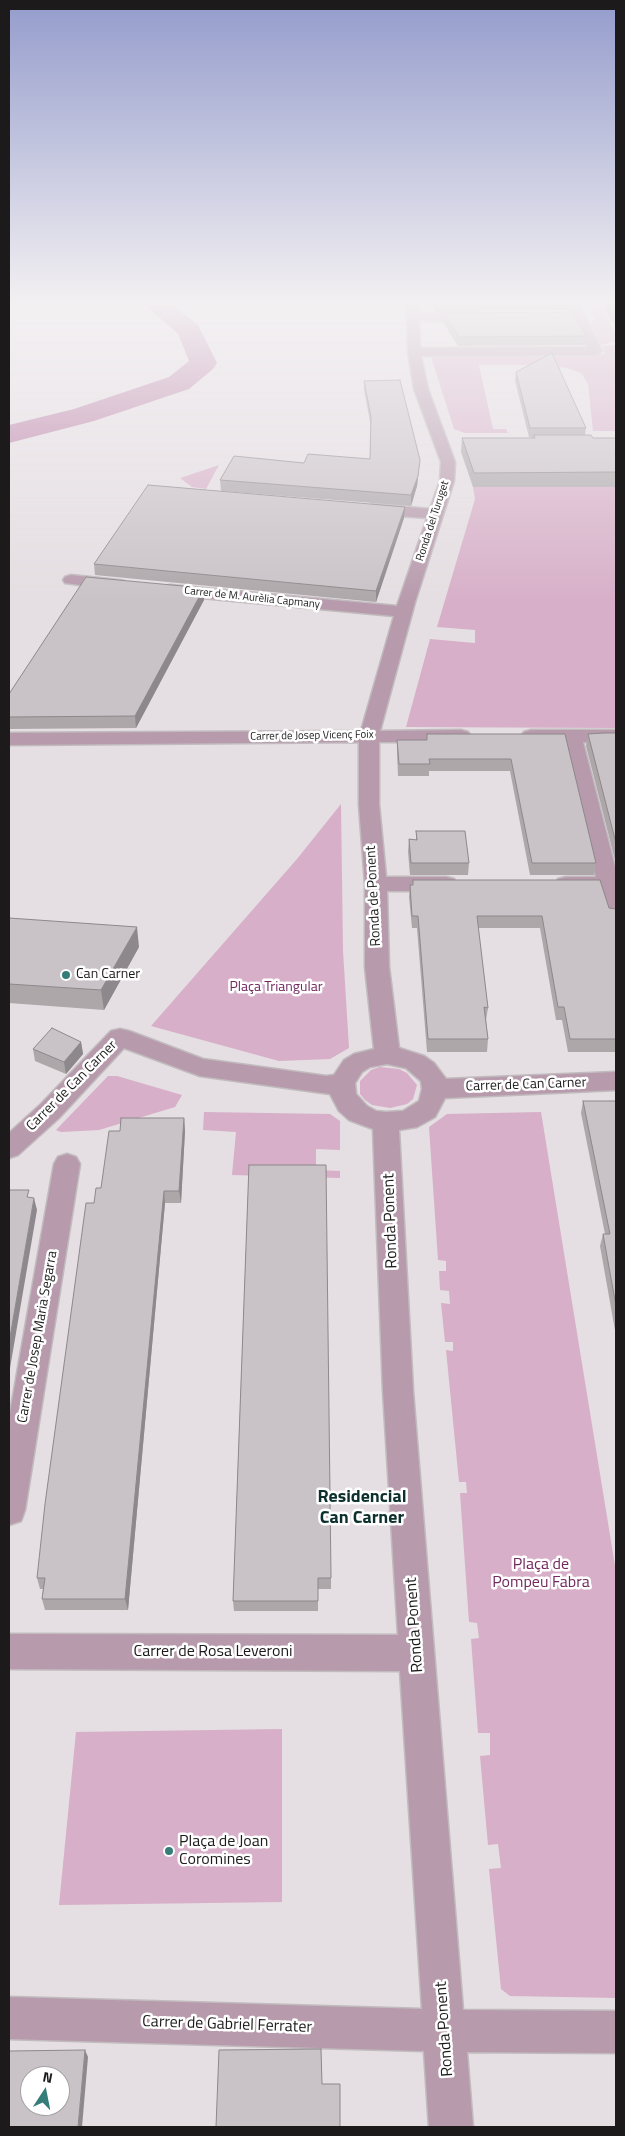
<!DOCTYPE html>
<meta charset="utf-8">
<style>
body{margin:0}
#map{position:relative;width:625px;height:2136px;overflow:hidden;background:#e5dee2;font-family:"Titillium Web",sans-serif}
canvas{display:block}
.frame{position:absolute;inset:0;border:10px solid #1c1a1b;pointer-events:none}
.north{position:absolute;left:20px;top:2066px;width:50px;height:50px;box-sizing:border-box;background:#fff;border:1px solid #a4a3a4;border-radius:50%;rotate:11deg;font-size:14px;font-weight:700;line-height:20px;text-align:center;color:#1c1a1b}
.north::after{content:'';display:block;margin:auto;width:18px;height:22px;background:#357d79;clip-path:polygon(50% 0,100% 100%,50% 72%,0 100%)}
</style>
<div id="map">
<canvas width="625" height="2136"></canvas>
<div class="frame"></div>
<div class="north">N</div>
</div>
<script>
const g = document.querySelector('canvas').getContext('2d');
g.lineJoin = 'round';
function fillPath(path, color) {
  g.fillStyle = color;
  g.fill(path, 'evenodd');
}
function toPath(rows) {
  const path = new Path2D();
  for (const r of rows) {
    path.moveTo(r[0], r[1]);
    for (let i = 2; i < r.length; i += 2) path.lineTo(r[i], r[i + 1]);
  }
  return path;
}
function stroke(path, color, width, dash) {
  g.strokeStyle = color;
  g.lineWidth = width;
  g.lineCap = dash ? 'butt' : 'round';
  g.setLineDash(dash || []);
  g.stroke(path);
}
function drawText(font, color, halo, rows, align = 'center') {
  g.font = font + ' "Titillium Web",sans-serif';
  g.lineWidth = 5;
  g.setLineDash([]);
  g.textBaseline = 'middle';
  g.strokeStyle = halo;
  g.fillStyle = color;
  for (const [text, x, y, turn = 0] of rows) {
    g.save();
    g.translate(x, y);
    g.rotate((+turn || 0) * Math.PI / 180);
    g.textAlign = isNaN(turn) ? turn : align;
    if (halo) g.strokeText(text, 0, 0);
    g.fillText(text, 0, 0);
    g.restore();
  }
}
fillPath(toPath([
 [582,305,601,305,616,336,616,341,602,345,596,343,591,324,595,316,584,309],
 [616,345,616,431,593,431,588,384,581,373,567,368,532,365,479,365,493,429,506,429,508,433,465,433,454,429,430,354,605,354,602,346],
 [219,465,206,489,192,487,180,478],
 [473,487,616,487,616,728,406,727,430,639,475,643,475,630,437,627,475,499],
 [341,804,343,951,349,1048,330,1059,279,1061,151,1026,297,859],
 [380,1067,399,1069,407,1073,417,1085,413,1099,407,1104,390,1108,372,1105,365,1100,360,1094,360,1081,371,1070],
 [108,1076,117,1076,182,1095,175,1107,99,1130,61,1132,56,1130],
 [204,1112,330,1114,340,1121,340,1150,316,1149,316,1170,340,1171,340,1178,232,1175,236,1132,203,1130],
 [541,1112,616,1572,616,1998,510,1996,501,1989,489,1869,501,1868,498,1844,488,1845,480,1756,490,1755,490,1733,478,1733,471,1639,479,1638,477,1623,469,1622,460,1493,467,1493,466,1482,459,1482,446,1350,453,1351,453,1342,445,1342,441,1303,450,1304,449,1291,440,1290,439,1271,446,1271,446,1261,438,1260,429,1127,447,1114],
 [282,1729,282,1902,59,1905,76,1732]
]), '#d7afc8');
fillPath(toPath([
 [145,305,173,305,198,325,217,363,213,369,189,389,94,421,9,443,9,425,74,409,169,377,189,361,178,334,145,305]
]), '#b779a2');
const street = toPath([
 [407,305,419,305,419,313,477,312,483,316,477,320,419,320,420,348,588,347,567,305,579,305,602,351,596,355,421,356,428,389,455,462,454,481,415,602,380,731,461,730,468,732,471,736,468,740,461,742,379,742,379,805,386,877,446,877,454,879,457,884,454,889,446,891,387,891,389,967,399,1048,424,1056,434,1063,446,1079,616,1072,616,1090,445,1098,435,1117,417,1127,399,1130,413,1391,463,2010,616,2011,616,2053,467,2052,473,2127,429,2127,424,2051,9,2039,9,1997,422,2009,400,1671,9,1669,9,1634,398,1635,383,1391,373,1129,349,1120,339,1111,330,1094,200,1076,124,1048,59,1118,18,1155,9,1158,9,1133,41,1104,111,1031,120,1029,129,1031,203,1059,326,1076,334,1075,344,1060,354,1054,374,1049,365,967,365,884,359,805,359,742,9,745,9,733,361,731,394,616,170,595,164,594,162,590,164,586,170,585,397,606,427,518,372,514,364,509,372,504,430,509,440,481,441,462,414,389,408,352,407,305],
 [387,1064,406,1068,421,1081,422,1089,419,1101,403,1111,386,1112,376,1111,367,1106,356,1094,355,1083,362,1072,370,1067,387,1064],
 [71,575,118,580,124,581,126,585,124,589,118,590,65,583,63,580,65,577,71,575],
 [531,730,616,730,616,742,583,742,616,871,616,921,608,919,605,914,599,891,566,891,558,889,555,884,558,879,566,877,596,877,564,742,524,740,521,736,524,732,531,730],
 [67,1154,76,1157,80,1164,25,1510,21,1521,9,1525,9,1419,54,1164,58,1157,67,1154]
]);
const secondary = toPath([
 [604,305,616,305,616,321,611,320,604,305]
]);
stroke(street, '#c1bbbe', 3);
stroke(secondary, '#c1bbbe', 2);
fillPath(street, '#b79aac');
fillPath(secondary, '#a27893');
fillPath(toPath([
 [433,305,568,305,567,310,436,311],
 [444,313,586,336,585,345,458,346,443,322],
 [516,372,586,428,585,435,593,438,616,438,616,487,473,487,461,452,462,438,533,438,529,437,515,381],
 [364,381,420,460,417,486,411,506,221,491,220,480,304,463,370,459,371,427,364,390],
 [405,507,404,518,376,602,95,575,94,564],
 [204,588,204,600,136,728,9,729,9,694],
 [616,733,616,864,586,746,588,734],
 [427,734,565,734,596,863,594,875,530,875,510,771,429,771,429,776,398,776,397,752,397,740,426,740],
 [416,831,469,863,468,875,410,875,408,852,409,839,416,840],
 [413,880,616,909,616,1052,568,1052,562,1020,556,1020,540,928,478,928,488,1008,486,1020,488,1039,487,1052,427,1052,417,928,412,928,409,897,410,885,412,885],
 [9,918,139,947,104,1010,9,1003],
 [81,1042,83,1054,66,1074,35,1061,33,1049],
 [583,1101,616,1101,616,1336,600,1246,603,1234,605,1234,581,1113],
 [184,1118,185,1131,181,1203,165,1203,128,1610,45,1610,42,1599,43,1589,40,1589,37,1578,101,1188,120,1131],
 [249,1165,331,1578,331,1589,318,1589,318,1611,234,1611,233,1601]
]), '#ada7aa');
fillPath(toPath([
 [420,460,417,486,411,506,411,495],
 [405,507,404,518,376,602,376,591],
 [204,588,204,600,136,728,135,716],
 [137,927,139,947,104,1010,101,990],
 [81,1042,83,1054,66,1074,64,1062],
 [184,1118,185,1131,181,1203,179,1191],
 [164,1191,165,1203,128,1610,125,1599],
 [34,1198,37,1210,9,1374,9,1343],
 [85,2050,88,2057,82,2127,78,2127]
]), '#8d888b');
const building = toPath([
 [572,312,586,336,459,337,444,313,572,312],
 [552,353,586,428,530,428,516,372,552,353],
 [400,380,420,460,418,476,411,495,220,480,234,456,304,463,308,454,370,459,371,417,364,381,400,380],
 [534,435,591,435,593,438,616,438,616,472,474,473,462,438,535,438,534,435],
 [148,485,405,507,376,591,94,564,148,485],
 [86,577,204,588,135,716,9,717,9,694,86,577],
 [603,733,616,733,616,843,588,734,603,733],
 [427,734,565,734,596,863,532,863,511,759,429,759,430,764,399,764,397,740,427,740,427,734],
 [416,831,465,831,469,863,411,863,409,839,417,840,416,831],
 [413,880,600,880,609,908,616,909,616,1039,570,1039,564,1007,558,1007,542,916,477,916,488,1008,484,1007,488,1039,428,1039,418,916,412,916,410,885,413,885,413,880],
 [9,918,137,927,101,990,9,984,9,918],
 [52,1028,81,1042,64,1062,33,1049,52,1028],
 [583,1101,616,1101,616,1306,603,1234,610,1234,583,1101],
 [121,1118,184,1118,179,1191,164,1191,125,1599,42,1599,45,1578,37,1578,45,1504,86,1203,94,1203,96,1188,101,1188,109,1131,120,1131,121,1118],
 [249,1165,326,1165,331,1578,318,1578,318,1601,233,1601,249,1165],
 [9,1190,29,1190,27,1197,34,1198,9,1343,9,1190],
 [321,2049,322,2084,340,2084,340,2127,216,2127,219,2050,321,2049],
 [85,2050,78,2127,9,2127,9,2051,85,2050],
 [30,2076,60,2076,60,2106,30,2106,30,2076]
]);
fillPath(building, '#c9c2c6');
stroke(building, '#8d888b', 1);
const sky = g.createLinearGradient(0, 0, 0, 604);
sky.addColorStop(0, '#949ccc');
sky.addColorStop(0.5, '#f3f0f2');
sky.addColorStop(1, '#f3f0f200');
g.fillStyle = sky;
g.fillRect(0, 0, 625, 604);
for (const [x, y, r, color] of [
 [66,975,5,"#357d79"],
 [169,1851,5,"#357d79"]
]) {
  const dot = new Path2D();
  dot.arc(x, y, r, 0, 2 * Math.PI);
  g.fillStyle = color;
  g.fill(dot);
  stroke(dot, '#fff', 2);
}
drawText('11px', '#1c1a1b', '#fff', [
 ["Ronda del Turuget",433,521,-72],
 ["Carrer de M. Aurèlia Capmany",252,598,6],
 ["Carrer de Josep Vicenç Foix",312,736,-1]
]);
drawText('14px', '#1c1a1b', '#fff', [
 ["Ronda de Ponent",374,896,-93],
 ["Carrer de Can Carner",526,1085,-2],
 ["Carrer de Can Carner",72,1086,-45],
 ["Carrer de Josep Maria Segarra",38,1337,-80]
]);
drawText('14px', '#1c1a1b', '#fff', [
 ["Can Carner",76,975]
], 'left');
drawText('14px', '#73285e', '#fff', [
 ["Plaça Triangular",276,988]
]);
drawText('16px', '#1c1a1b', '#fff', [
 ["Ronda Ponent",391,1221,-92],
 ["Ronda Ponent",415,1625,-94],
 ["Carrer de Rosa Leveroni",213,1652],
 ["Carrer de Gabriel Ferrater",227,2025,2],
 ["Ronda Ponent",445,2029,-94]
]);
drawText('16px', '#73285e', '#fff', [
 ["Plaça de",541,1565],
 ["Pompeu Fabra",541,1583]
]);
drawText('16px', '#1c1a1b', '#fff', [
 ["Plaça de Joan",179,1842],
 ["Coromines",179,1860]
], 'left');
drawText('bold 18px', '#0d302e', '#fff', [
 ["Residencial",362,1498],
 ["Can Carner",362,1519]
]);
</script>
